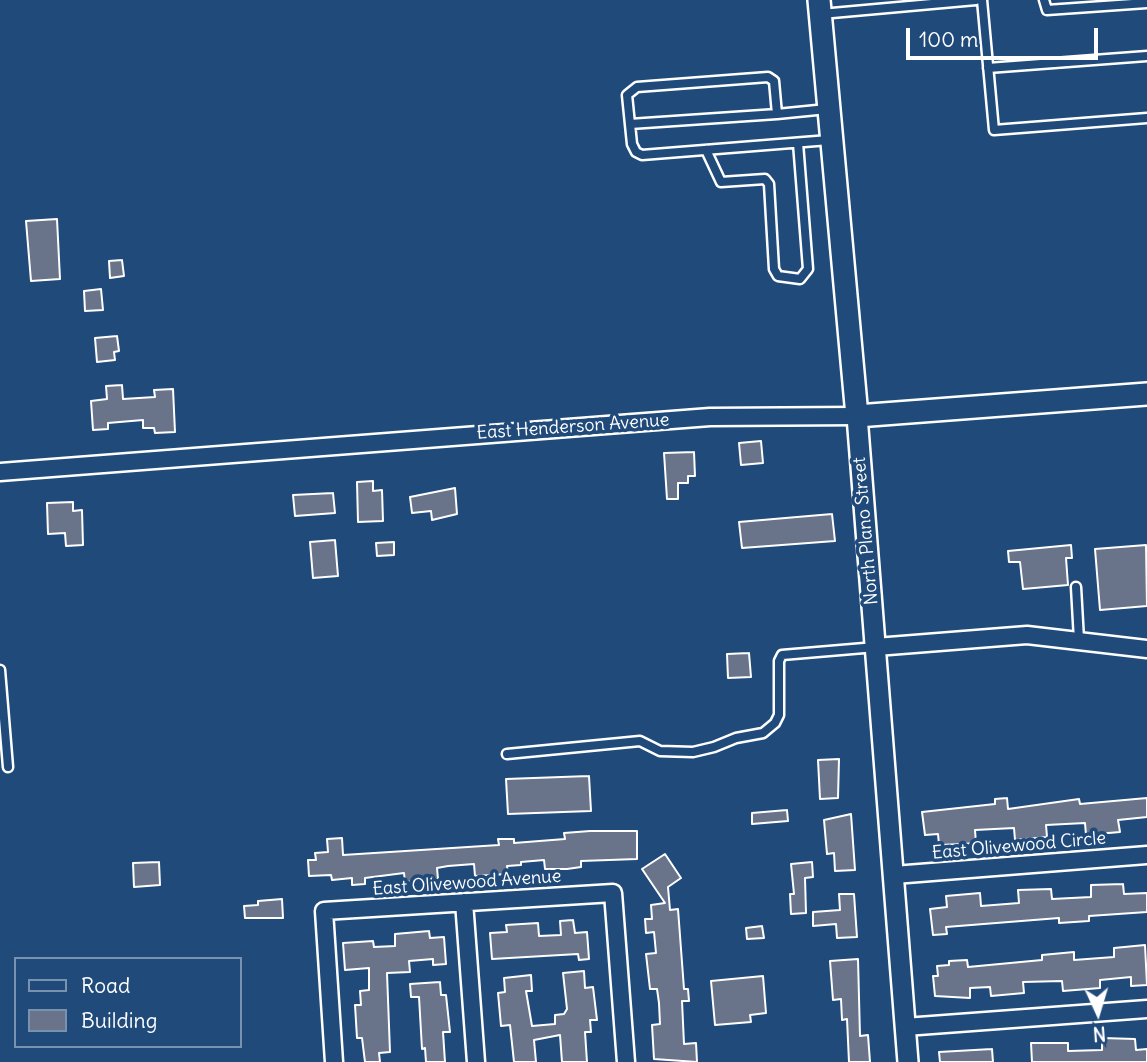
<!DOCTYPE html>
<style>
body{margin:0}
#map{position:relative;width:1147px;height:1062px;overflow:hidden;background:#1f4a7a;font-family:Delius,sans-serif}
canvas{display:block}
.legend{position:absolute;left:14px;top:957px;width:228px;height:91px;box-sizing:border-box;background:#1f4a7a;border:2px solid #7992af;margin:0;padding:9px 12px;list-style:none;font-size:21px;color:#fff}
.legend li{display:flex;align-items:center;gap:14px;height:35px}
.legend b{width:35px;border:2px solid #7992af}
.north{position:absolute;left:1063px;top:978px;width:70px;height:70px;-webkit-text-stroke:5px #1f4a7a;paint-order:stroke;rotate:176deg;font-size:19px;font-weight:700;line-height:28px;text-align:center;color:#fff}
.north::after{content:'';display:block;margin:auto;width:24px;height:32px;background:#fff;clip-path:polygon(50% 0,100% 100%,50% 72%,0 100%)}
.scale{position:absolute;left:906px;top:28px;width:192px;height:32px;box-sizing:border-box;border:4px solid #fff;border-top:0;padding-left:9px;font-size:21px;line-height:24px;white-space:nowrap;color:#fff;-webkit-text-stroke:5px #1f4a7a;paint-order:stroke}
</style>
<div id="map">
<canvas width="1147" height="1062"></canvas>
<ul class="legend">
<li><b style="height:9px;background:#1f4a7a"></b>Road</li>
<li><b style="height:19px;background:#697389"></b>Building</li>
</ul>
<div class="north">N</div>
<div class="scale">100 m</div>
</div>
<script>
const g = document.querySelector('canvas').getContext('2d');
g.lineJoin = 'round';
function fillPath(path, color) {
  g.fillStyle = color;
  g.fill(path, 'evenodd');
}
function toPath(rows) {
  const path = new Path2D();
  for (const r of rows) {
    path.moveTo(r[0], r[1]);
    for (let i = 2; i < r.length; i += 2) path.lineTo(r[i], r[i + 1]);
  }
  return path;
}
function stroke(path, color, width, dash) {
  g.strokeStyle = color;
  g.lineWidth = width;
  g.lineCap = dash ? 'butt' : 'round';
  g.setLineDash(dash || []);
  g.stroke(path);
}
function drawText(font, color, halo, rows, align = 'center') {
  g.font = font + ' Delius,sans-serif';
  g.lineWidth = 7;
  g.setLineDash([]);
  g.textBaseline = 'middle';
  g.strokeStyle = halo;
  g.fillStyle = color;
  for (const [text, x, y, turn = 0] of rows) {
    g.save();
    g.translate(x, y);
    g.rotate((+turn || 0) * Math.PI / 180);
    g.textAlign = isNaN(turn) ? turn : align;
    if (halo) g.strokeText(text, 0, 0);
    g.fillText(text, 0, 0);
    g.restore();
  }
}
const building = toPath([
 [57,219,60,279,31,281,26,221,57,219],
 [122,260,124,276,110,278,109,261,122,260],
 [101,289,103,310,85,311,84,291,101,289],
 [117,336,119,351,114,352,115,360,97,362,95,338,117,336],
 [122,385,123,399,155,397,154,390,173,389,175,432,155,433,154,428,143,428,143,420,108,423,108,429,93,430,91,401,107,399,106,386,122,385],
 [761,441,763,463,741,465,739,443,761,441],
 [694,452,695,476,688,476,688,483,678,483,678,499,667,499,664,453,694,452],
 [373,481,373,491,382,490,383,521,358,522,357,482,373,481],
 [455,488,457,514,432,520,431,511,412,513,410,497,455,488],
 [333,493,335,513,295,516,293,495,333,493],
 [73,502,73,511,82,510,83,545,66,546,65,533,48,534,47,503,73,502],
 [832,514,835,541,742,548,739,522,832,514],
 [335,540,338,576,313,578,310,542,335,540],
 [394,542,394,555,377,556,376,543,394,542],
 [1071,545,1072,558,1066,558,1068,585,1023,589,1020,562,1009,562,1008,551,1071,545],
 [1146,545,1147,606,1100,610,1095,549,1146,545],
 [749,653,751,677,728,678,727,654,749,653],
 [839,759,838,798,820,799,818,760,839,759],
 [589,776,591,811,508,814,506,779,589,776],
 [1007,798,1008,809,1079,799,1080,804,1147,798,1147,817,1118,820,1120,832,1086,835,1085,823,1046,825,1047,837,1015,840,1014,828,975,830,976,843,963,844,939,845,938,834,925,835,922,812,995,804,995,799,1007,798],
 [787,810,788,821,752,824,752,813,787,810],
 [851,814,855,870,835,871,834,853,827,854,824,820,851,814],
 [590,831,637,831,637,859,581,861,581,867,567,869,545,869,544,860,521,862,521,865,507,866,508,874,475,876,474,864,448,866,437,868,438,879,405,882,404,873,365,878,365,884,352,885,352,878,332,880,331,875,309,876,308,860,316,860,315,853,328,852,327,839,342,838,343,855,499,845,498,839,514,839,514,843,565,839,564,833,590,831],
 [665,854,681,878,668,887,670,910,678,909,684,989,688,989,689,1001,682,1001,684,1044,696,1043,697,1062,654,1059,652,1025,660,1024,659,1003,657,989,650,989,646,954,656,953,654,932,646,933,645,919,652,919,651,905,665,903,642,869,665,854],
 [159,862,160,885,134,887,133,863,159,862],
 [812,862,813,877,805,878,806,913,791,914,790,894,794,894,791,864,812,862],
 [1123,884,1124,894,1147,893,1147,912,1089,916,1089,921,1059,923,1059,918,946,927,947,934,933,935,930,909,947,907,946,896,980,893,981,906,1019,903,1018,890,1051,889,1052,899,1091,897,1091,885,1123,884],
 [839,894,854,894,857,937,837,938,836,924,813,926,813,912,840,910,839,894],
 [282,899,283,918,245,918,244,906,258,905,258,901,282,899],
 [573,920,575,933,587,932,589,959,579,960,578,954,492,959,490,933,507,932,506,925,538,923,539,936,561,935,560,921,573,920],
 [762,926,764,938,747,939,746,928,762,926],
 [429,931,430,938,444,937,446,964,433,965,433,959,409,961,410,972,387,973,390,1052,379,1053,380,1062,365,1062,362,1038,357,1038,355,1005,361,1005,360,991,369,990,369,968,345,970,343,943,373,941,374,947,395,946,395,934,429,931],
 [1145,945,1147,985,1131,986,1131,977,1100,980,1100,988,1063,991,1062,981,1023,982,1024,993,991,996,990,987,970,988,970,998,935,996,933,976,938,976,937,966,949,965,949,961,967,960,968,967,1042,960,1042,955,1074,952,1074,960,1114,957,1114,948,1145,945],
 [858,959,860,1036,868,1035,870,1062,849,1062,847,1019,842,1020,841,999,833,1000,830,961,858,959],
 [584,971,585,988,593,987,597,1020,590,1020,591,1032,585,1032,587,1062,562,1062,560,1035,534,1040,536,1062,514,1062,510,1025,501,1026,498,993,505,992,504,978,531,975,532,991,526,991,532,1026,555,1024,555,1015,564,1014,567,1009,563,973,584,971],
 [763,976,766,1013,750,1015,751,1022,715,1025,711,981,763,976],
 [440,982,441,995,446,995,450,1032,443,1032,445,1062,426,1062,425,1048,422,1049,419,997,411,997,410,984,440,982],
 [1102,1038,1135,1039,1136,1050,1147,1049,1147,1062,1032,1062,1031,1043,1068,1043,1068,1051,1102,1050,1102,1038],
 [992,1049,993,1062,940,1062,939,1052,992,1049]
]);
fillPath(building, '#697389');
stroke(building, '#fff', 2);
const service = toPath([
 [982,0,994,130,1147,118],
 [1044,0,1047,10,1147,3],
 [821,14,976,0],
 [988,68,1147,56],
 [827,109,777,114,774,81,768,77,637,87,627,95,632,144,636,152,642,155,829,140],
 [630,124,777,114],
 [706,150,721,182,765,179,769,184,774,269,778,276,800,279,808,269,798,143],
 [1076,587,1079,640],
 [0,670,8,767],
 [507,754,640,741,660,751,693,752,714,747,736,738,763,733,775,723,779,715,779,661,782,655,876,647]
]);
const minor = toPath([
 [0,472,710,417,857,416],
 [876,647,1027,635,1147,649],
 [894,875,1147,855],
 [464,902,476,1062],
 [905,1027,1147,1009],
 [334,1062,324,911,613,893,626,1062]
]);
const tertiary = toPath([
 [857,416,908,1062]
]);
const secondary = toPath([
 [819,0,857,416,1147,394]
]);
stroke(service, '#fff', 13);
stroke(minor, '#fff', 21);
stroke(tertiary, '#fff', 24);
stroke(secondary, '#fff', 26);
stroke(service, '#1f4a7a', 8);
stroke(minor, '#1f4a7a', 16);
stroke(tertiary, '#1f4a7a', 19);
stroke(secondary, '#1f4a7a', 21);
drawText('18px', '#fff', '#1f4a7a', [
 ["East Henderson Avenue",573,427,-4],
 ["North Plano Street",866,531,-95],
 ["East Olivewood Circle",1019,846,-5],
 ["East Olivewood Avenue",467,883,-4]
]);
</script>
